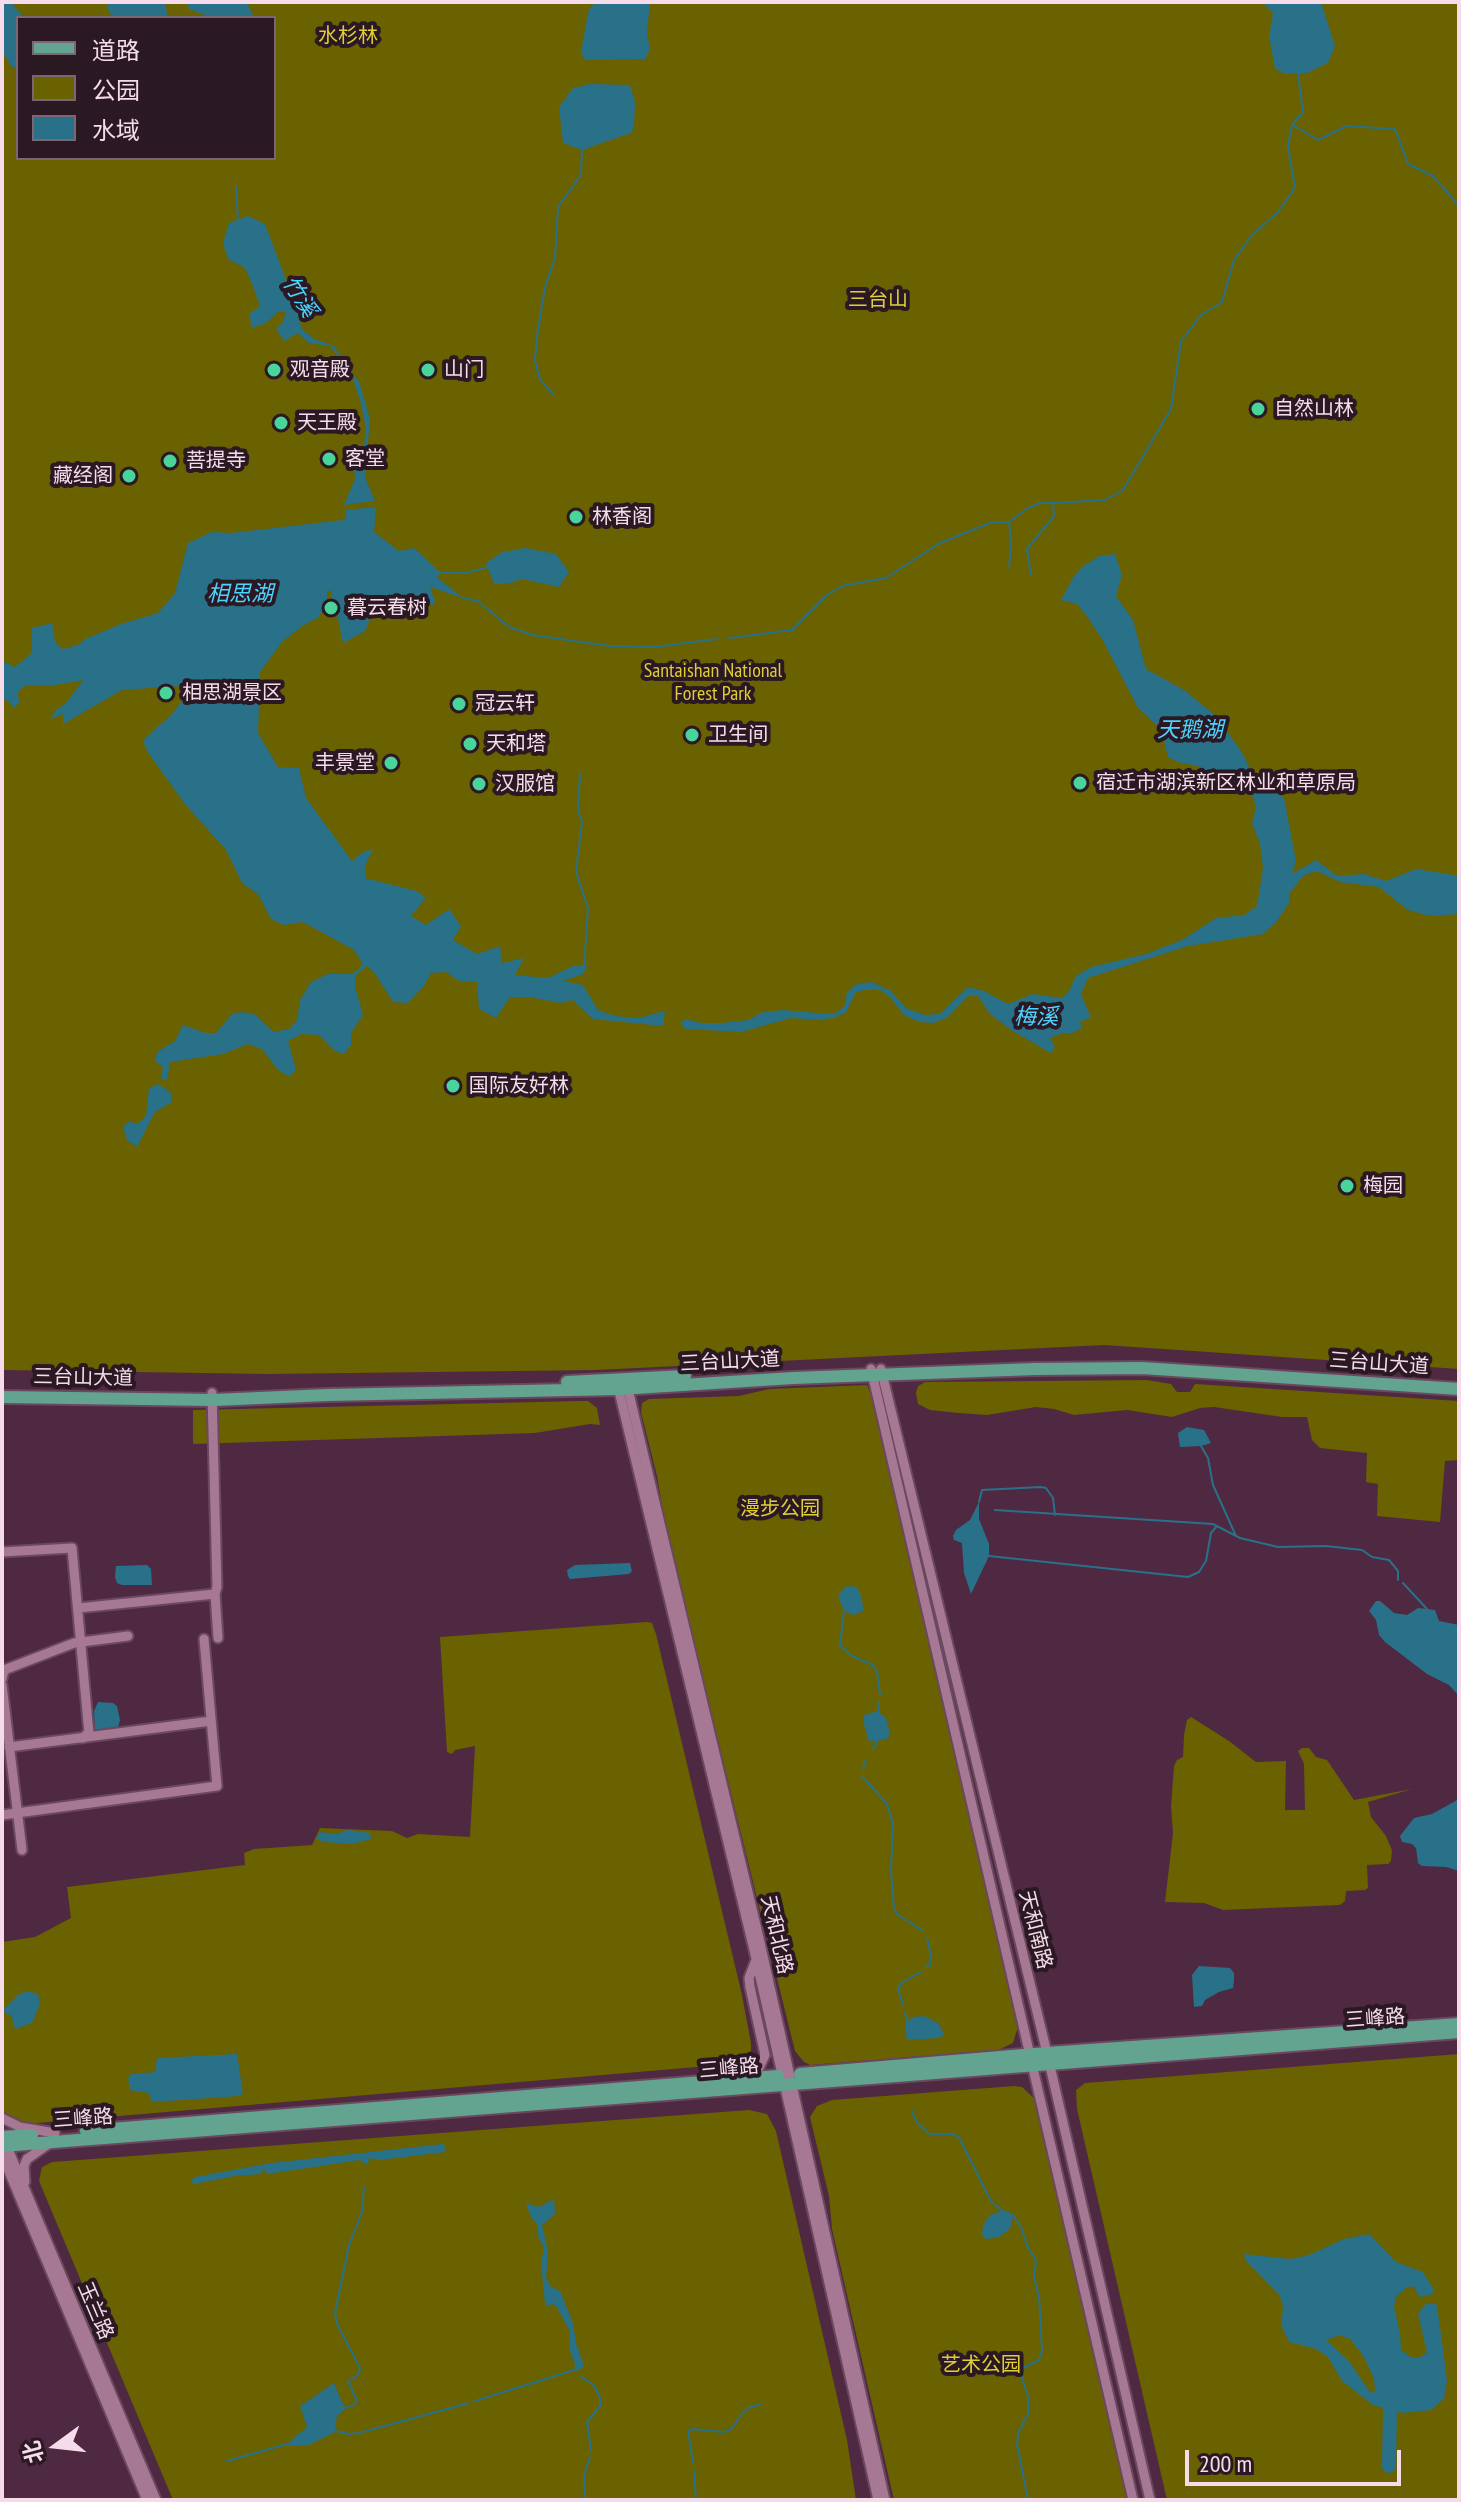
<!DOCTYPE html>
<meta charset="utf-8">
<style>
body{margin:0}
#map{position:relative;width:1461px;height:2502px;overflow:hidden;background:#4f2841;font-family:"PT Sans Narrow","Noto Sans SC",sans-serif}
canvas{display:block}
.frame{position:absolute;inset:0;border:4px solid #f6dcea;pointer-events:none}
.legend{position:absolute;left:16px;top:16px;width:260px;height:144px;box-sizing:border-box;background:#2a1823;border:2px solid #7c6673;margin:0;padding:10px 14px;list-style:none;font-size:24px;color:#f6dcea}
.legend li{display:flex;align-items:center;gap:16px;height:40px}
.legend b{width:40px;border:2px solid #7c6673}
.north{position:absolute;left:16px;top:2406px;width:80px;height:80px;-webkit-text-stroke:6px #2a1823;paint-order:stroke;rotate:255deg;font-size:22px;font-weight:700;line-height:32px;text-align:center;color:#f6dcea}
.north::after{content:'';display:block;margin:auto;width:28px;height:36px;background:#f6dcea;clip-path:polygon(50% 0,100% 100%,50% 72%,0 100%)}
.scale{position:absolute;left:1185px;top:2450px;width:216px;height:36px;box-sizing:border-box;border:4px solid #f6dcea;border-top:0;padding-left:10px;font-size:24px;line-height:28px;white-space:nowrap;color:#f6dcea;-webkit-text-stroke:6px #2a1823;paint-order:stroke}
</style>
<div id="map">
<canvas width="1461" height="2502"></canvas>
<div class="frame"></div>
<ul class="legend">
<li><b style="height:10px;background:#62a490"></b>道路</li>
<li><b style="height:22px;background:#6a6100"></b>公园</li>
<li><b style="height:22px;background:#297189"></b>水域</li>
</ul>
<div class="north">北</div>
<div class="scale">200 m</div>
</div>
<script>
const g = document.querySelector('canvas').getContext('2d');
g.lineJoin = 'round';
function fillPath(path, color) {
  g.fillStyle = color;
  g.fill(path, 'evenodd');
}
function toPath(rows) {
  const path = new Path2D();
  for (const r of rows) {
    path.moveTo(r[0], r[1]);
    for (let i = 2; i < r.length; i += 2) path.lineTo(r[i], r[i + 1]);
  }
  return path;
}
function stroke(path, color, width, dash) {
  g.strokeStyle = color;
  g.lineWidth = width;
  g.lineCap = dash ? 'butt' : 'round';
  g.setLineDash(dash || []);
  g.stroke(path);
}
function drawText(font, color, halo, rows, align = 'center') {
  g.font = font + ' "PT Sans Narrow","Noto Sans SC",sans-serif';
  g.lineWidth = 8;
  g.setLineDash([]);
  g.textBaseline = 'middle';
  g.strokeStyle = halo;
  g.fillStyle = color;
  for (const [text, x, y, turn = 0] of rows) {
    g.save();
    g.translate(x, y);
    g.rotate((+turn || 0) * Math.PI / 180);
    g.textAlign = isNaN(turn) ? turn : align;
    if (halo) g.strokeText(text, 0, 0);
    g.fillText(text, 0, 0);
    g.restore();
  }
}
fillPath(toPath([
 [2,2,1459,2,1459,1369,1104,1345,597,1370,268,1374,2,1370],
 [18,18,274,18,274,158,18,158],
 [1147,1380,1171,1384,1177,1392,1190,1392,1195,1384,1459,1401,1459,1460,1445,1461,1440,1522,1377,1516,1378,1484,1366,1482,1367,1453,1320,1448,1312,1440,1307,1417,1282,1417,1214,1407,1200,1408,1172,1417,1127,1410,1074,1415,1054,1409,1036,1407,987,1415,958,1413,930,1410,918,1404,916,1393,918,1386,925,1382],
 [867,1385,874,1402,1018,2027,1013,2043,998,2050,810,2065,804,2062,795,2051,667,1535,657,1476,641,1412,642,1403,649,1399,739,1396,769,1389],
 [581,1401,588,1401,597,1408,600,1425,590,1424,535,1433,193,1444,193,1410],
 [647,1622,652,1623,656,1634,742,1995,751,2043,751,2050,744,2063,25,2124,12,2121,2,2113,2,1942,35,1937,71,1918,67,1887,245,1865,244,1853,254,1849,312,1845,320,1828,392,1831,407,1838,418,1834,470,1837,475,1746,455,1750,452,1754,447,1752,440,1637],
 [1191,1717,1229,1741,1256,1762,1286,1761,1285,1810,1305,1810,1304,1764,1298,1751,1302,1748,1309,1748,1316,1757,1327,1760,1354,1800,1412,1789,1368,1802,1371,1817,1386,1836,1392,1850,1391,1861,1388,1864,1367,1865,1368,1888,1365,1890,1346,1891,1345,1901,1340,1905,1223,1910,1204,1903,1165,1902,1173,1833,1171,1807,1174,1766,1177,1760,1183,1757,1184,1735,1187,1720],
 [1459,2054,1459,2500,1167,2500,1077,2109,1076,2090,1085,2083],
 [1014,2086,1022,2087,1035,2099,1056,2194,1066,2218,1131,2500,894,2500,832,2229,829,2196,810,2117,817,2106,832,2100],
 [749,2110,767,2114,776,2131,847,2440,856,2500,173,2500,39,2181,42,2167,52,2162]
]), '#6a6100');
fillPath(toPath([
 [2,2,11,2,24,18,18,18,18,67,12,67,2,51],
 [106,2,165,2,168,18,116,18,110,14],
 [187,2,247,2,254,18,213,18,189,9],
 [598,2,650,2,647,34,650,49,645,59,585,60,581,52,587,18,590,7],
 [1262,2,1321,2,1335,46,1328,63,1307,73,1286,74,1275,69,1269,36,1273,13],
 [589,84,630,85,635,102,634,125,632,132,628,134,582,150,563,143,559,107,573,88],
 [248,216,265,224,295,303,302,329,314,339,334,346,360,384,370,419,365,477,375,501,344,505,355,479,354,466,361,461,363,453,366,429,361,403,352,376,343,362,330,346,309,343,298,333,284,341,276,329,283,322,286,312,278,312,266,323,252,328,249,314,260,306,254,289,245,268,228,259,223,243,229,223],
 [376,507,374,532,399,551,414,548,441,573,437,577,463,598,430,587,435,601,433,606,431,604,416,605,401,610,403,600,400,598,374,609,365,631,343,643,337,614,331,600,332,592,327,590,327,598,319,617,302,626,282,642,260,672,258,733,278,767,299,768,306,798,352,861,361,853,373,849,366,864,365,878,417,891,426,898,411,916,426,925,449,909,461,926,453,940,477,954,500,946,502,963,524,958,515,975,548,978,573,966,588,965,583,974,563,981,583,985,598,1010,614,1016,638,1018,665,1011,663,1026,593,1019,573,1000,560,1003,530,997,510,997,496,1018,479,1009,477,982,459,981,446,972,431,973,424,986,408,1003,393,1002,374,972,367,966,356,975,355,986,363,1015,351,1033,351,1045,344,1054,335,1051,319,1035,302,1034,288,1041,296,1069,290,1077,278,1070,262,1049,248,1044,223,1054,170,1062,167,1080,161,1079,163,1067,155,1061,157,1052,175,1041,183,1025,206,1033,216,1033,232,1014,241,1012,254,1014,274,1032,289,1029,297,1020,300,1000,311,982,328,974,352,974,360,968,362,962,354,950,303,922,284,925,271,919,258,894,242,883,226,850,184,803,147,751,143,740,171,715,186,696,178,686,122,690,63,724,63,714,51,719,55,711,67,702,83,680,50,686,26,685,18,692,19,703,14,708,6,699,2,703,2,661,15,667,32,653,32,628,52,623,55,642,63,649,78,645,85,639,121,624,158,613,175,593,188,543,212,532,231,533,343,520,346,518,345,510],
 [526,548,556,554,569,572,559,587,522,579,511,583,494,584,486,563,502,552],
 [1115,554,1122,575,1116,596,1133,620,1146,669,1184,690,1216,716,1243,754,1255,780,1284,798,1296,861,1292,874,1316,860,1337,876,1364,874,1386,881,1416,869,1454,875,1459,876,1459,914,1430,916,1408,910,1379,887,1340,882,1317,871,1304,875,1289,894,1289,903,1277,921,1263,934,1188,946,1088,978,1081,994,1091,1017,1080,1022,1082,1028,1072,1033,1062,1033,1050,1038,1055,1047,1051,1053,1011,1030,990,1014,978,996,968,996,948,1017,934,1023,919,1022,904,1015,890,997,880,990,866,990,856,992,846,1012,836,1017,821,1020,791,1018,741,1032,686,1029,680,1023,686,1019,701,1023,722,1023,748,1020,763,1012,783,1010,829,1014,838,1012,845,1005,847,992,857,984,872,982,891,991,906,1008,925,1015,940,1014,968,987,984,991,1008,1004,1033,994,1062,998,1069,991,1076,976,1091,967,1146,954,1182,940,1216,918,1244,915,1257,906,1263,868,1260,844,1252,823,1256,807,1252,794,1230,794,1217,788,1201,767,1178,762,1168,757,1161,729,1138,708,1102,639,1086,615,1077,604,1061,600,1074,576,1082,567,1099,556],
 [159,1084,171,1093,172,1102,155,1112,137,1147,127,1140,123,1127,129,1121,137,1124,146,1116,149,1088],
 [1187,1427,1204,1430,1211,1443,1201,1446,1180,1447,1178,1433],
 [979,1502,979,1519,989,1544,989,1556,971,1594,964,1573,962,1543,954,1540,953,1536,956,1530,970,1520],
 [630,1563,632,1571,629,1574,570,1579,568,1576,567,1570,575,1565],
 [147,1565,151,1569,152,1585,122,1585,117,1583,115,1577,116,1566],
 [852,1586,857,1588,860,1593,864,1610,854,1615,844,1611,838,1596,845,1587],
 [1376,1601,1380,1601,1394,1613,1407,1615,1418,1608,1435,1610,1439,1621,1459,1625,1459,1696,1449,1685,1427,1674,1385,1642,1379,1635,1376,1620,1369,1611],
 [98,1702,113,1703,117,1706,120,1720,117,1731,95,1732,94,1711],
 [878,1711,886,1718,890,1735,886,1739,872,1742,868,1739,863,1720,864,1715],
 [1459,1799,1459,1871,1446,1867,1422,1866,1418,1863,1416,1848,1412,1844,1402,1842,1400,1836,1414,1818,1432,1814],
 [348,1830,370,1833,371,1839,352,1844,324,1842,316,1839,320,1832,336,1834],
 [1199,1966,1230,1968,1234,1973,1234,1981,1233,1988,1219,1992,1205,2000,1202,2006,1194,2007,1192,1975],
 [28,1991,38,1994,40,2004,32,2023,15,2029,11,2015,5,2014,4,2009,19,1994],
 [924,2016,938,2023,944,2034,939,2038,907,2040,905,2028,907,2021,913,2017],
 [237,2054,243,2093,239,2096,152,2102,149,2093,130,2090,128,2078,131,2074,155,2072,157,2058],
 [442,2144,446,2146,445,2152,380,2160,370,2158,367,2165,360,2160,267,2174,264,2168,261,2174,235,2176,194,2184,191,2182,195,2177,271,2163],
 [554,2199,555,2214,542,2225,548,2251,546,2278,551,2287,560,2291,573,2323,576,2343,584,2366,577,2371,574,2370,575,2364,569,2348,570,2331,556,2306,553,2304,547,2306,545,2303,541,2264,544,2248,538,2236,537,2224,531,2217,526,2203,539,2207],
 [1002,2211,1013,2215,1010,2229,999,2237,987,2239,982,2236,983,2225,990,2215],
 [1369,2234,1396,2262,1423,2272,1434,2290,1431,2295,1420,2297,1413,2286,1406,2288,1396,2297,1394,2307,1400,2333,1401,2350,1411,2357,1420,2358,1427,2352,1418,2314,1424,2305,1432,2303,1437,2305,1447,2380,1444,2399,1431,2410,1403,2413,1373,2405,1342,2381,1328,2357,1316,2349,1289,2342,1281,2325,1283,2307,1280,2296,1246,2261,1244,2254,1291,2259,1309,2255,1344,2239],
 [1340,2335,1350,2339,1364,2357,1374,2379,1375,2391,1370,2392,1349,2361,1326,2340],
 [334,2383,345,2409,337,2416,335,2432,309,2445,288,2446,287,2444,307,2427,300,2406]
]), '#297189');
stroke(toPath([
 [1293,125,1318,140,1346,126,1395,129,1408,164,1433,176,1459,206],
 [236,186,238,220],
 [553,394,540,380,535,360,537,336,545,287,555,258,558,207,581,175,582,150],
 [1009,567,1011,547,1009,522,1028,508,1040,503,1053,503],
 [441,573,466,573,488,567],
 [1031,574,1027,549,1054,516,1053,503,1105,500,1123,490,1171,409,1181,341,1201,315,1222,302,1234,260,1252,235,1277,213,1295,188,1288,147,1292,125,1303,112,1298,73],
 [463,598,478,601,509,627,533,635,609,646,655,647,717,639],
 [729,638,792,630,827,595,842,586,886,578,938,544,992,522,1009,522],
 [580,774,578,809,582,823,576,872,588,908,584,965],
 [1201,1446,1208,1458,1213,1485,1236,1536],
 [979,1502,982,1490,1041,1487,1046,1488,1053,1498,1055,1515],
 [995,1510,1213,1524,1240,1538,1278,1547,1326,1546,1362,1550,1372,1557,1389,1560,1398,1571,1398,1580],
 [989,1556,1188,1577,1199,1572,1206,1561,1211,1533,1217,1526],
 [1403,1583,1427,1609],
 [844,1611,840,1645,852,1656,873,1665,877,1672,880,1695],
 [878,1711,879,1702],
 [873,1749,877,1742],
 [863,1769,866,1760],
 [862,1776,887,1804,893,1823,891,1870,894,1908,897,1914,923,1931],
 [926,1967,930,1965,931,1956,927,1938],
 [903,2005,898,1988,903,1982,921,1972],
 [905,2013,907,2021],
 [912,2111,917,2123,930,2134,954,2134,960,2139,991,2201,1002,2211,1013,2215,1021,2227,1027,2246,1036,2260,1034,2278,1039,2296,1042,2350,1039,2360,1021,2369,1022,2378,1028,2396,1028,2414,1018,2433,1017,2444,1028,2500],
 [580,2376,594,2385,600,2398,600,2406,587,2422,591,2450],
 [475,2401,574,2370],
 [344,2408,354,2405,357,2401,348,2381,358,2375,360,2368,337,2324,335,2313,349,2245,362,2212,364,2187],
 [336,2431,349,2434,359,2433,469,2403],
 [227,2461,287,2444],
 [693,2462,688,2432,691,2429,724,2432,731,2429,746,2409,761,2404],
 [694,2470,696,2500],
 [585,2500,584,2474,590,2457]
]), '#297189', 2);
stroke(toPath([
 [1389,2466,1390,2410]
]), '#297189', 14);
const minor = toPath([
 [871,1369,1133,2500],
 [881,1369,1047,2053,1150,2500],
 [617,1383,754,1950,878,2500],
 [627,1385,759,1938,885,2500],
 [212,1393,217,1587,215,1594,218,1638],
 [2,1552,72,1548,88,1723,89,1732,83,1738],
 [78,1608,215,1594],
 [2,1679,4,1670,74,1643,128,1636],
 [2,1685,22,1850],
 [9,1747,211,1721],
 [2,1815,217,1786,204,1639],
 [747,2077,758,2070,765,2055,750,1987,749,1978,756,1960],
 [2,2118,20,2127,55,2133],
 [5,2142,156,2500],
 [2,2155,147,2500],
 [25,2182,24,2166,27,2159,47,2145]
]);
const major = toPath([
 [567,1382,685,1376],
 [2,1397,214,1400,327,1395,619,1389,793,1378,1035,1369,1142,1368,1459,1389],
 [800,2074,1047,2053,1459,2024],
 [86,2131,778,2076],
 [2,2137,32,2135],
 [2,2146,1459,2032]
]);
stroke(minor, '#6a485e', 13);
stroke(major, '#6a485e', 16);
stroke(minor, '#a67894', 9);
stroke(major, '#62a490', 12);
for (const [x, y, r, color] of [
 [274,370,8,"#49d49c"],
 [428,370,8,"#49d49c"],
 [1258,409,8,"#49d49c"],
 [281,423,8,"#49d49c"],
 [329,459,8,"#49d49c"],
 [170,461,8,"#49d49c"],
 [129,476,8,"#49d49c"],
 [576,517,8,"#49d49c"],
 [331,608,8,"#49d49c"],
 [166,693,8,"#49d49c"],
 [459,704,8,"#49d49c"],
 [692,735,8,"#49d49c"],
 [470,744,8,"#49d49c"],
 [391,763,8,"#49d49c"],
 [1080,783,8,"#49d49c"],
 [479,784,8,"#49d49c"],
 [453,1086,8,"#49d49c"],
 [1347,1186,8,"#49d49c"]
]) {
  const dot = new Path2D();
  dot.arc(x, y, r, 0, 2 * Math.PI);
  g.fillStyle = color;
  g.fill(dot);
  stroke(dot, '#2a1823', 3);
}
drawText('20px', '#dfce36', '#2a1823', [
 ["水杉林",348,36],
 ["三台山",878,300],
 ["Santaishan National",713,671],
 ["Forest Park",713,694],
 ["漫步公园",780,1509],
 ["艺术公园",981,2365]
]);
drawText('20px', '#f6dcea', '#2a1823', [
 ["观音殿",290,370],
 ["山门",444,370],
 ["自然山林",1274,409],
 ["天王殿",297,423],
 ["客堂",345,459],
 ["菩提寺",186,461],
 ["藏经阁",113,476,"right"],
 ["林香阁",592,517],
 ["暮云春树",347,608],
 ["相思湖景区",182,693],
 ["冠云轩",475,704],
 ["卫生间",708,735],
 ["天和塔",486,744],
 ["丰景堂",375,763,"right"],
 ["宿迁市湖滨新区林业和草原局",1096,783],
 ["汉服馆",495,784],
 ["国际友好林",469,1086],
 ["梅园",1363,1186]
], 'left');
drawText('20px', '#f6dcea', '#2a1823', [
 ["三台山大道",730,1362,-3],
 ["三台山大道",1379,1364,4],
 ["三台山大道",83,1378,1],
 ["天和南路",1035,1930,76],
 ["天和北路",776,1935,77],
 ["三峰路",1375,2019,-4],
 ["三峰路",729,2069,-5],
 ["三峰路",83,2119,-4],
 ["玉兰路",95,2311,67]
]);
drawText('italic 22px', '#4cd4ff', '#2a1823', [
 ["竹溪",299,297,58],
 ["相思湖",240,595],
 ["天鹅湖",1190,731],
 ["梅溪",1036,1018]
]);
</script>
